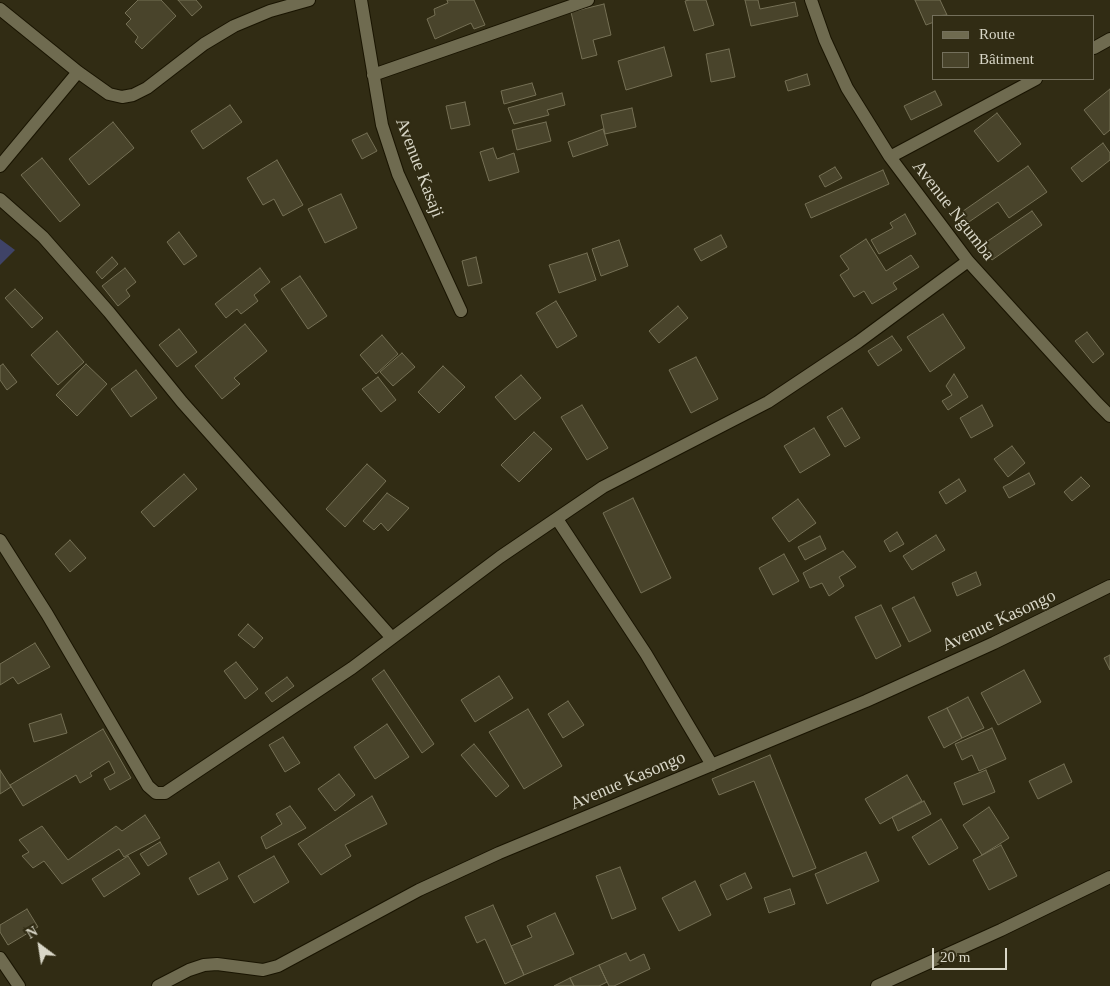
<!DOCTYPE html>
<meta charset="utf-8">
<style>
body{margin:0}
#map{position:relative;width:1110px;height:986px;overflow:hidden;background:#312c14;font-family:"Times New Roman",serif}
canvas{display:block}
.legend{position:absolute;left:932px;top:15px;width:162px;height:65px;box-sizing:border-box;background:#312c14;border:1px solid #74705c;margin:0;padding:6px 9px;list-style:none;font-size:15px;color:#d9d7c8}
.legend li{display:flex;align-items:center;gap:10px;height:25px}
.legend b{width:25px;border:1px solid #74705c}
.north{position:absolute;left:15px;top:921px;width:50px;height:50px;-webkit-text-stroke:4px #312c14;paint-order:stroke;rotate:329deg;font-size:14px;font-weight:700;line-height:20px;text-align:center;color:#d9d7c8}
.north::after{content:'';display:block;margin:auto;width:18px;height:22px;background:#d9d7c8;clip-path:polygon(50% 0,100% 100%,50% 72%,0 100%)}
.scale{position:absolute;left:932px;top:948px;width:75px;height:22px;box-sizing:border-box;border:2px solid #d9d7c8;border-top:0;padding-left:6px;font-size:15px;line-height:18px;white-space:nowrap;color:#d9d7c8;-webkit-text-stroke:4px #312c14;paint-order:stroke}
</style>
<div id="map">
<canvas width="1110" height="986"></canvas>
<ul class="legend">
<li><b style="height:6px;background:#6f6b50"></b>Route</li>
<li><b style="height:14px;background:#49442b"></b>Bâtiment</li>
</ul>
<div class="north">N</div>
<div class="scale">20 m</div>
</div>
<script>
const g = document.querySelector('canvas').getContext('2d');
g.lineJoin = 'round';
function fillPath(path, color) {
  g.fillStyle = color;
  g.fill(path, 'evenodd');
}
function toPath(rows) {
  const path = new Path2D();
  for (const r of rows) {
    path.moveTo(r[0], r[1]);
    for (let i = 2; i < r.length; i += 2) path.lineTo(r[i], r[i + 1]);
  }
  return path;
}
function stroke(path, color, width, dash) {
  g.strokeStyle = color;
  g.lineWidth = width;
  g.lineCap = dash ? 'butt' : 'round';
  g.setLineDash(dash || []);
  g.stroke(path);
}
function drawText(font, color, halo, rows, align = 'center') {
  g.font = font + ' "Times New Roman",serif';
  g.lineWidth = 4;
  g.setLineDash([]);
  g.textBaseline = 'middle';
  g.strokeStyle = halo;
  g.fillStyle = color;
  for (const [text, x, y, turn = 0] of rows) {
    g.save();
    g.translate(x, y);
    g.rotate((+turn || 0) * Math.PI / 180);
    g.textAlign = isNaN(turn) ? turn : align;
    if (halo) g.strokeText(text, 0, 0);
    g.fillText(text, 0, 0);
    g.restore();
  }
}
fillPath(toPath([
 [0,239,15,250,0,265]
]), '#3f4367');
const building = toPath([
 [138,0,161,0,176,16,142,49,135,42,138,37,126,24,131,19,125,13,138,0],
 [178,0,196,0,202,7,192,16,178,0],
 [447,0,474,0,485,25,474,29,471,23,435,39,427,19,435,15,434,9,448,3,447,0],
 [689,0,706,0,714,25,694,31,685,1,689,0],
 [745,0,758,0,760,9,795,2,798,16,751,26,745,0],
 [915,0,940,0,947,15,934,16,934,22,926,25,915,0],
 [604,4,611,35,593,40,597,55,582,59,571,12,604,4],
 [664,47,672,76,626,90,618,61,664,47],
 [729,49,735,77,711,82,706,54,729,49],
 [807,74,810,85,788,91,785,81,807,74],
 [532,83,536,95,504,104,501,91,532,83],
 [1110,89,1110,130,1104,135,1084,110,1110,89],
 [935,91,942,105,911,120,904,106,935,91],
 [562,93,565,105,547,110,549,115,514,124,508,108,562,93],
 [465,102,470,125,451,129,446,106,465,102],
 [230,105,242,122,203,149,191,131,230,105],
 [632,108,636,127,605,134,601,115,632,108],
 [997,113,1021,144,998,162,974,131,997,113],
 [113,122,134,148,89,185,69,159,113,122],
 [546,122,551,141,517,150,512,130,546,122],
 [603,129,608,145,573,157,568,142,603,129],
 [367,133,377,151,362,159,352,140,367,133],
 [1103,143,1110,153,1110,160,1082,182,1071,168,1103,143],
 [493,148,497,159,514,153,519,172,489,181,480,152,493,148],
 [42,158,80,205,60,222,21,175,42,158],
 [277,160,303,205,283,216,274,199,263,205,247,178,277,160],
 [1028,166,1047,192,1009,218,998,202,963,226,956,216,1028,166],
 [835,167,842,178,825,187,819,176,835,167],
 [883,170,889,184,811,218,805,204,883,170],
 [341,194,357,228,325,243,308,209,341,194],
 [1032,211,1042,225,992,260,982,245,1032,211],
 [905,214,916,234,879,254,871,240,893,228,890,223,905,214],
 [179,232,197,256,184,265,167,242,179,232],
 [721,235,727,247,701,261,694,249,721,235],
 [866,239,886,271,911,255,919,267,893,283,897,289,872,304,864,291,854,297,840,275,849,269,840,256,866,239],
 [619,240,628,266,601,276,592,249,619,240],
 [587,253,596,280,559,293,549,265,587,253],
 [112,257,118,264,102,279,96,272,112,257],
 [476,257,482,283,468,286,462,261,476,257],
 [125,268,136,282,126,290,130,296,118,306,102,286,125,268],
 [260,268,270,282,254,295,258,301,241,314,237,309,226,318,215,304,260,268],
 [300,276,327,316,308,329,281,289,300,276],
 [15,289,43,318,32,328,5,298,15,289],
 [556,301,577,336,557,348,536,313,556,301],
 [678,306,688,318,659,343,649,331,678,306],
 [943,314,965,348,930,372,907,337,943,314],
 [245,324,267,351,234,378,240,384,222,399,195,366,245,324],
 [179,329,197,352,177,367,159,345,179,329],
 [57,331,84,362,58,385,31,355,57,331],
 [1087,332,1104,354,1093,363,1075,341,1087,332],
 [382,335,398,354,376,374,360,355,382,335],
 [892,336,902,350,878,366,868,351,892,336],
 [402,353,415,367,393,386,380,372,402,353],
 [696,357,718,399,691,413,669,370,696,357],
 [3,364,17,382,7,390,0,380,0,366,3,364],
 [86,364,107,384,77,416,56,395,86,364],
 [443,366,465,387,439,413,418,392,443,366],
 [136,370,157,398,131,417,111,389,136,370],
 [954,374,968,397,948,410,942,401,952,395,946,386,954,374],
 [521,375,541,398,515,420,495,397,521,375],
 [378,377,396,400,381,412,362,389,378,377],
 [582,405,608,448,587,460,561,417,582,405],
 [982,405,993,426,971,438,960,418,982,405],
 [842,408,860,438,845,447,827,417,842,408],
 [814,428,830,455,800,473,784,446,814,428],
 [534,432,552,449,519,482,501,465,534,432],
 [1012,446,1025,463,1008,477,994,459,1012,446],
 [367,464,386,481,345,527,326,509,367,464],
 [1029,473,1035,484,1009,498,1003,487,1029,473],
 [184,474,197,489,154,527,141,512,184,474],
 [1081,477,1090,486,1072,501,1064,492,1081,477],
 [959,479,966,491,946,504,939,492,959,479],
 [387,493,409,508,388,531,381,523,374,530,363,521,387,493],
 [633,498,671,578,641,593,603,513,633,498],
 [798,499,816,523,789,542,772,518,798,499],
 [897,532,904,544,890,552,884,541,897,532],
 [936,535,945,550,912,570,903,556,936,535],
 [820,536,826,549,805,560,798,547,820,536],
 [70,540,86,558,70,572,55,554,70,540],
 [843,551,856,567,839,577,844,586,829,596,822,583,810,588,803,573,843,551],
 [784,554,799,581,773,595,759,568,784,554],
 [976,572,981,585,957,596,952,583,976,572],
 [914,597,931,631,909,642,892,608,914,597],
 [881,605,901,646,876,659,855,617,881,605],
 [248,624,263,638,254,648,238,635,248,624],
 [35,643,50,667,18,684,13,677,0,685,0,664,35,643],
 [1110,655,1110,670,1104,658,1110,655],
 [236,662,258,689,245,699,224,671,236,662],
 [384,670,434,744,422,753,372,679,384,670],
 [1024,670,1041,702,998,725,981,693,1024,670],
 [499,676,513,698,475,722,461,700,499,676],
 [287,677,294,686,272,702,265,693,287,677],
 [968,697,984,728,962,738,947,708,968,697],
 [568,701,584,725,563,738,548,714,568,701],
 [947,708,962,738,944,748,928,717,947,708],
 [528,709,562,766,524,789,489,732,528,709],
 [61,714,67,733,34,742,29,724,61,714],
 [387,724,409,757,375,779,354,747,387,724],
 [992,728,1006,759,979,771,972,755,962,760,955,744,992,728],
 [103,729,131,778,110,790,104,779,115,773,109,761,90,773,92,776,80,783,76,775,23,806,10,785,103,729],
 [283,737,300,763,285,772,269,745,283,737],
 [474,744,509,786,496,797,461,755,474,744],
 [770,755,816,868,793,877,754,781,719,795,712,779,770,755],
 [1064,764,1072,782,1038,799,1029,781,1064,764],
 [0,770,11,787,0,794,0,770],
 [986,770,995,792,963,805,954,783,986,770],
 [339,774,355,795,335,811,318,789,339,774],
 [907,775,922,801,880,824,865,799,907,775],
 [372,796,387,824,345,845,351,856,321,875,298,844,372,796],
 [924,801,931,814,898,831,892,817,924,801],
 [290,806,306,828,266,849,261,837,282,824,276,814,290,806],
 [989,807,1009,838,982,855,963,825,989,807],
 [145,815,160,838,124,857,119,849,62,884,44,861,33,868,22,856,29,852,19,840,42,826,68,860,116,826,122,831,145,815],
 [941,819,958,848,929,865,912,837,941,819],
 [160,842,167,854,148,866,140,854,160,842],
 [1001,845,1017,876,989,890,973,860,1001,845],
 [866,852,879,881,827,904,815,874,866,852],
 [128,856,140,874,104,897,92,879,128,856],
 [274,856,289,882,254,903,238,876,274,856],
 [219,862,228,879,198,895,189,878,219,862],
 [620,867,636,909,612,919,596,876,620,867],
 [745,873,752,888,727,900,720,885,745,873],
 [695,881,711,915,679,931,662,898,695,881],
 [790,889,795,904,769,913,764,898,790,889],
 [493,905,524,975,505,984,485,939,477,943,465,917,493,905],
 [27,909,38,927,8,945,0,932,0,925,27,909],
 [555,913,574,954,524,975,511,946,532,937,527,926,555,913],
 [626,953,630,961,644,954,650,969,614,986,609,986,599,965,626,953],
 [599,965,607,982,599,986,574,986,570,978,599,965],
 [570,978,574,986,554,986,570,978]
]);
fillPath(building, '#49442b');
stroke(building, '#757055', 1);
const minor = toPath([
 [361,0,382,125,398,174,461,311],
 [811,0,825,40,847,88,890,157,968,261,1097,403,1110,416],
 [0,9,78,72,109,94,122,97,133,95,147,88,204,44,234,26,270,11,309,0],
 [1094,48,1110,39],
 [373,75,588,0],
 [890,157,1036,79],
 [0,166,78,72],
 [0,199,43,237,109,312,182,402,392,638],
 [557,519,646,654,712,765],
 [0,540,47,614,148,786,156,793,165,793,352,668,500,557,603,487,768,402,858,342,968,261],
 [0,958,19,986],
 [158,986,189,970,204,965,217,964,263,970,278,966,419,890,499,853,866,701,994,643,1110,586],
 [877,986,1001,930,1110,877]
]);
stroke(minor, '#191400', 14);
stroke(minor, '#6f6b50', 12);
drawText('18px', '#d9d7c8', '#312c14', [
 ["Avenue Kasaji",419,168,69],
 ["Avenue Ngumba",953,211,52],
 ["Avenue Kasongo",999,621,-25],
 ["Avenue Kasongo",628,781,-23]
]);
</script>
